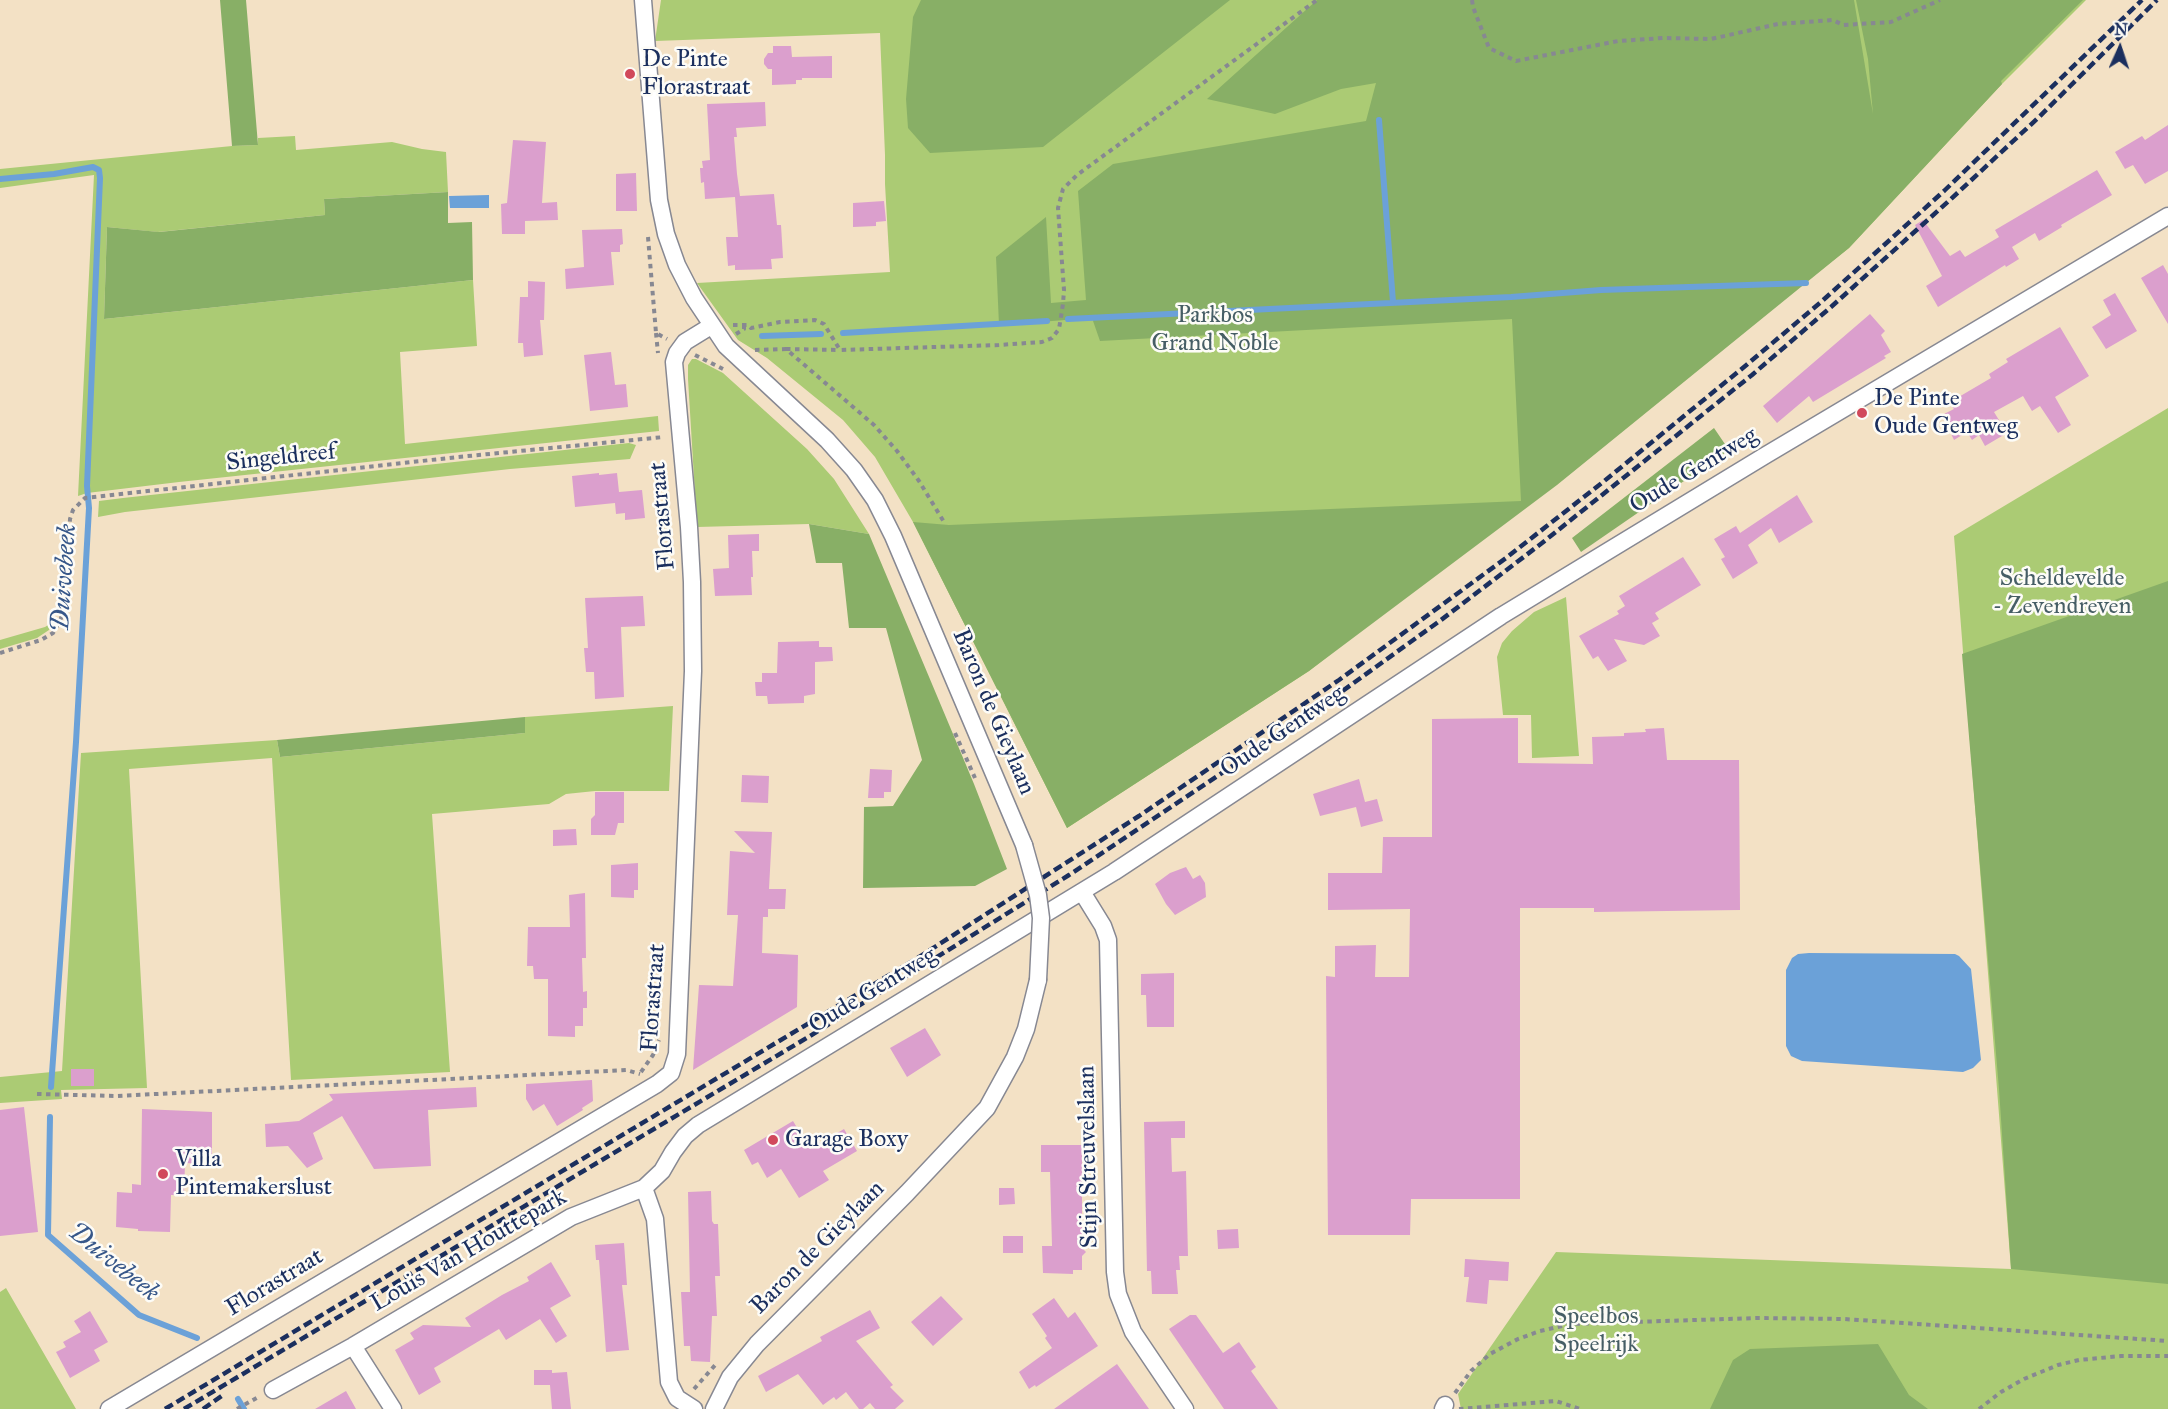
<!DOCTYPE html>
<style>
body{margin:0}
#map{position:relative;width:2168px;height:1409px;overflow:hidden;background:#f3e1c5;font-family:"IM FELL Great Primer",serif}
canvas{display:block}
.north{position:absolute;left:2090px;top:18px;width:60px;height:60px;-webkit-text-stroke:4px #fdfcf7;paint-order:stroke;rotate:3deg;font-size:16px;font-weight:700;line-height:24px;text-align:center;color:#1b2f5e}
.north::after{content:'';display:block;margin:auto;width:21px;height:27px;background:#1b2f5e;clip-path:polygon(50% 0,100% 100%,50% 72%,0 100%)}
</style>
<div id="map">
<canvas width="2168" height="1409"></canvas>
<div class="north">N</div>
</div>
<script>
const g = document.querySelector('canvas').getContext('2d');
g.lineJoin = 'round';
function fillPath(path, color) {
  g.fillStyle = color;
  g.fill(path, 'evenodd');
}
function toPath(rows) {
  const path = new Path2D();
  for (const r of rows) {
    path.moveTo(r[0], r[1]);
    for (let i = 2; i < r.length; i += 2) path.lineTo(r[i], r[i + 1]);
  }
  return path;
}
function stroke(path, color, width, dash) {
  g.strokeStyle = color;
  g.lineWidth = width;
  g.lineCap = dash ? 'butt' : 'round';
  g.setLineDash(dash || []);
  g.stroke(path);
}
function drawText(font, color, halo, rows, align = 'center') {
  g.font = font + ' "IM FELL Great Primer",serif';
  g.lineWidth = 5;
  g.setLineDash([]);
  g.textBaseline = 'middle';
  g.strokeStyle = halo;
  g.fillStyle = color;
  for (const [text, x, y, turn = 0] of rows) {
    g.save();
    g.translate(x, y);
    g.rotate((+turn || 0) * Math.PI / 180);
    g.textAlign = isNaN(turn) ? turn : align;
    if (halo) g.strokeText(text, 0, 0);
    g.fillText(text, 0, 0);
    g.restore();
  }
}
fillPath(toPath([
 [661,0,2086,0,2002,84,1849,248,1309,671,1067,828,913,522,875,457,843,420,767,358,738,340,697,283,890,272,885,184,885,155,880,33,655,41],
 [295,136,296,150,392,142,422,149,446,152,448,192,324,199,325,215,158,232,107,227,104,319,473,280,477,346,400,352,405,444,658,416,659,431,179,482,87,493,78,496,94,175,0,188,0,169,232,146,258,145,258,138],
 [692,359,696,359,723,373,807,449,834,479,869,534,809,524,697,527,688,379,688,365],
 [2168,408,2168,1409,1461,1409,1458,1394,1556,1252,2011,1269,1954,536],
 [629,443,636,445,630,459,510,469,125,512,98,517,99,501,123,498],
 [1566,597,1579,756,1532,758,1531,715,1503,715,1497,657,1502,643,1512,631,1534,612],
 [56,620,49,630,37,638,0,649,0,640,45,627],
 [673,706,669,791,595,791,566,794,549,804,432,814,450,1072,291,1080,272,758,129,769,147,1088,61,1090,62,1099,0,1103,0,1077,62,1071,81,753,277,740,280,757,525,733,525,717],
 [6,1288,76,1409,0,1409,0,1292]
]), '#abcb74');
fillPath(toPath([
 [220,0,246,0,258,145,232,146],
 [921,0,1230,0,1043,147,930,153,908,128,906,99,913,17],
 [1317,0,1854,0,1873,114,1868,59,1856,0,2083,0,2001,81,2002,84,1849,248,1557,485,1309,671,1067,828,913,522,949,525,1521,501,1512,319,1100,341,1092,318,999,325,996,257,1046,217,1051,303,1086,300,1078,191,1113,164,1366,121,1376,83,1341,89,1275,114,1207,99],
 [448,192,448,223,472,222,473,280,104,319,107,227,159,232,325,215,324,199],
 [1714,428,1729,450,1581,552,1572,538],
 [809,524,869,534,974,784,1007,869,975,886,863,888,864,807,893,806,922,760,886,628,849,628,842,563,816,563],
 [2168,581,2168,1284,2011,1269,1999,1089,1962,654],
 [525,717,525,733,280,757,277,740],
 [1878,1344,1909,1395,1928,1409,1710,1409,1733,1360,1750,1349]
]), '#88af66');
fillPath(toPath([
 [489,195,489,208,450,208,449,196],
 [1809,953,1955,954,1959,956,1971,969,1981,1060,1973,1068,1963,1072,1802,1061,1791,1056,1786,1046,1786,970,1792,958,1798,954]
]), '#6ba1d8');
stroke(toPath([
 [1379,120,1393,302],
 [0,179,54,174,93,167,99,170,100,178,87,486,89,508,76,742,51,1087],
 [1068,319,1511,297,1601,290,1806,283],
 [843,333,1047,321],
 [762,336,821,334],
 [50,1117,48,1235,139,1315,197,1338],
 [238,1399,244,1409]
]), '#6ba1d8', 6);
fillPath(toPath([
 [773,46,791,46,792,57,832,56,832,78,802,78,802,80,796,80,796,84,772,85,772,69,768,69,764,64,764,59,768,53,773,53],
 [765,102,766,126,736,128,737,137,734,137,737,174,740,196,774,194,777,225,781,225,783,258,771,259,772,269,735,270,735,265,728,266,726,237,738,237,735,197,705,199,704,182,701,183,700,168,703,168,702,161,710,160,707,104],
 [2168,125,2168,171,2145,184,2133,165,2125,169,2115,152,2142,136,2145,140],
 [513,140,546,142,542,203,557,202,558,220,525,221,525,234,502,234,501,204,507,203],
 [2097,170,2112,195,2061,225,2062,227,2039,241,2035,233,2012,247,2019,259,2006,267,2005,265,1938,307,1926,286,1942,276,1915,225,1923,220,1950,256,1960,250,1965,257,1999,237,1995,230],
 [636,173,637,211,616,211,616,174],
 [884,201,886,221,876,222,876,226,853,227,853,203],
 [622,229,623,244,620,245,620,252,611,252,614,285,566,289,565,269,584,267,582,230],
 [2163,265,2168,274,2168,324,2141,278],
 [528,281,545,282,544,320,540,320,543,355,524,357,523,343,518,343,520,297,528,297],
 [2115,293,2137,331,2106,349,2092,327,2111,315,2103,300],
 [1870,314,1885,331,1881,335,1891,352,1884,356,1886,358,1813,402,1809,396,1777,423,1763,406],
 [2060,327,2089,376,2055,397,2071,425,2058,433,2040,406,2032,411,2023,396,1994,412,2007,433,1985,446,1979,435,1972,440,1967,432,1954,440,1942,415,1954,409,1951,405,1959,401,1957,398,1991,378,1989,374,2008,362,2006,359],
 [611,352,615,385,626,384,628,407,590,411,584,355],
 [599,473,599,475,617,473,619,492,642,490,645,518,625,520,625,513,616,514,615,503,575,507,572,476],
 [1797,495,1813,522,1779,543,1771,528,1748,545,1758,563,1733,579,1721,559,1725,557,1714,539,1736,526,1740,533],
 [759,534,759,551,752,551,753,577,751,577,752,595,715,596,713,569,729,568,728,535],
 [1683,557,1701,585,1655,613,1659,619,1652,623,1660,636,1644,645,1614,639,1627,661,1608,671,1598,656,1593,659,1579,636,1619,614,1617,611,1625,606,1619,596],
 [643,596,645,626,621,627,624,697,595,699,594,672,586,672,584,648,588,648,585,598],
 [819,641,819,647,832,647,833,661,815,662,815,694,804,696,804,703,768,704,767,696,756,696,755,682,762,682,762,673,777,673,778,642],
 [1518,718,1518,763,1593,764,1592,737,1624,736,1624,733,1646,732,1645,729,1664,728,1667,760,1739,760,1740,910,1594,912,1594,908,1520,908,1520,1199,1411,1199,1410,1235,1328,1235,1326,976,1335,977,1335,946,1376,945,1375,977,1409,977,1410,909,1328,910,1328,873,1382,873,1383,837,1432,837,1432,719],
 [870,769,892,770,891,792,884,792,884,798,868,798],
 [742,775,769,776,768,803,741,802],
 [1359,779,1365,802,1377,799,1383,821,1361,827,1356,807,1320,816,1313,794],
 [595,792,624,792,624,823,618,823,615,835,591,835,591,819,595,815],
 [576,829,577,845,553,846,553,830],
 [734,831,772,832,769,889,786,889,785,909,768,909,768,917,763,917,762,953,798,955,797,1007,693,1070,699,985,733,986,738,915,727,915,730,851,755,853],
 [638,863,638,890,634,890,634,898,611,897,611,865],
 [1186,867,1193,879,1200,875,1205,883,1206,897,1175,915,1166,904,1155,884,1170,873],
 [585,893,586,958,582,958,583,992,587,991,587,1008,583,1008,583,1026,575,1026,575,1037,548,1036,548,979,534,979,533,966,527,966,528,927,570,927,569,895],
 [1174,973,1174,1027,1147,1027,1146,995,1141,995,1141,974],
 [925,1028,941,1055,907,1077,890,1048],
 [71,1069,94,1069,94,1086,71,1086],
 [592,1080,593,1101,582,1108,583,1110,557,1126,544,1104,533,1111,526,1099,526,1084],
 [476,1087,477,1107,428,1110,431,1166,374,1169,342,1116,313,1133,323,1159,307,1168,288,1146,266,1147,265,1124,299,1121,333,1100,329,1094],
 [24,1107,38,1232,0,1236,0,1110],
 [142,1109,212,1112,212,1154,203,1154,203,1164,185,1163,184,1195,171,1195,170,1232,138,1231,138,1229,116,1227,117,1192,132,1193,132,1184,141,1185],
 [793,1121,810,1149,844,1129,857,1151,823,1171,829,1180,799,1198,781,1169,767,1178,758,1162,752,1165,744,1150],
 [1185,1121,1185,1138,1171,1138,1172,1172,1186,1171,1188,1256,1179,1256,1180,1270,1176,1270,1178,1294,1152,1294,1151,1271,1147,1271,1144,1122],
 [1041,1145,1082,1145,1082,1248,1086,1252,1082,1256,1082,1270,1073,1270,1073,1274,1043,1273,1042,1246,1052,1246,1050,1172,1041,1172],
 [999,1188,1014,1188,1015,1204,999,1205],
 [711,1191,712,1221,714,1224,718,1224,720,1276,715,1276,717,1316,712,1316,710,1362,691,1361,690,1346,684,1346,681,1292,690,1292,688,1192],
 [1238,1229,1239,1248,1218,1249,1217,1230],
 [1003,1236,1023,1236,1023,1253,1003,1253],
 [624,1243,627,1285,622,1285,629,1350,606,1352,599,1260,596,1260,595,1245],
 [1465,1259,1509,1262,1508,1281,1489,1280,1487,1304,1466,1302,1469,1277,1464,1277],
 [551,1262,571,1296,550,1308,567,1336,556,1343,540,1319,506,1340,499,1329,434,1368,441,1382,419,1395,395,1350,414,1339,410,1333,423,1325,471,1327,465,1318,502,1295,529,1281,527,1277],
 [941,1296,963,1319,933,1346,911,1322],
 [1054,1298,1068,1318,1075,1312,1098,1346,1036,1387,1035,1385,1029,1389,1019,1372,1052,1348,1045,1338,1047,1336,1032,1314],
 [870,1310,880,1328,856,1341,893,1385,890,1387,904,1401,895,1409,875,1409,870,1403,863,1409,859,1409,846,1392,836,1400,834,1397,823,1405,798,1374,766,1392,758,1376,822,1341,820,1337],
 [90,1311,108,1342,94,1350,100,1361,70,1378,56,1352,66,1347,63,1342,81,1332,74,1321],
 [1190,1315,1196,1315,1223,1353,1239,1342,1256,1367,1251,1371,1278,1409,1224,1409,1169,1329],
 [1117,1364,1149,1409,1054,1409],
 [534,1370,552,1370,552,1373,567,1372,571,1409,552,1409,550,1385,534,1385],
 [346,1391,356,1409,315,1409]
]), '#db9fcd');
const street = toPath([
 [643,0,659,200,666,234,677,265,694,298,726,346,827,440,854,470,875,500,893,536,1024,845],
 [1082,892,1103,926,1108,940,1115,1272,1118,1294,1133,1332,1185,1409],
 [644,1188,655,1219,669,1382,677,1398,694,1409],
 [353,1346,393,1409],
 [273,1390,353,1346,571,1217,644,1188,662,1171,673,1152,685,1136,698,1125,1114,872,1501,616,1766,455,2168,216],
 [109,1409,657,1084,671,1073,677,1054,693,671,692,582,689,527,674,362,677,353,685,342,711,326],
 [714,1409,730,1377,757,1344,907,1193,987,1108,1015,1057,1026,1029,1038,980],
 [1443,1409,1445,1405]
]);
stroke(street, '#878892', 19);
stroke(toPath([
 [1472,0,1473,7,1489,48,1516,61,1618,41,1663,38,1711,39,1778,24,1833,20,1843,25,1891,22,1940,0],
 [648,237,656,333,667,339],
 [733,325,748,325,751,328,780,322,815,320,824,324,840,350,999,345,1042,342,1052,338,1059,329,1063,304,1064,290,1058,208,1063,189,1077,175,1317,0],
 [656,333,658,353],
 [736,334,744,329,744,325],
 [786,349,840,350],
 [755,350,786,349,874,425,897,451,919,481,944,522],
 [695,355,723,369],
 [0,653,41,640,53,633,60,621,64,609,66,594,70,519,73,510,85,498,458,457,664,437],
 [955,733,975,778],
 [641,1072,653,1055,659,1040],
 [37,1094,117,1096,626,1070,640,1074],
 [694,1389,717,1363],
 [1455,1393,1471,1371,1490,1354,1518,1339,1540,1331,1571,1324,1758,1318,1844,1319,2168,1341],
 [237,1409,260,1396],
 [1459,1409,1556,1401,1580,1409],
 [1979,1409,2001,1392,2024,1379,2058,1365,2079,1360,2121,1356,2168,1356]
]), '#878892', 4, [4.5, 4.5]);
stroke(street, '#fff', 16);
stroke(toPath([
 [165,1409,916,959,1139,816,1339,680,1506,558,1603,482,1744,367,1821,302,1944,191,2142,0],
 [184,1409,810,1036,1069,875,1312,713,1441,620,1542,543,1752,375,1831,307,1951,199,2039,117,2157,0],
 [203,1409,223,1395]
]), '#1b2f5e', 4.5, [9, 4.5]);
const streetBridge = toPath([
 [1024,845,1038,895,1041,918,1038,980]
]);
stroke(streetBridge, '#878892', 19, []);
stroke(streetBridge, '#fff', 16);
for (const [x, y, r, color] of [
 [630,74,6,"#d1495b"],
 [1862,413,6,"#d1495b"],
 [773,1140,6,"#d1495b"],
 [163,1174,6,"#d1495b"]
]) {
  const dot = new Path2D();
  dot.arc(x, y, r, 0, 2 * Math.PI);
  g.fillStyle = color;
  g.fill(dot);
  stroke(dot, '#fdfcf7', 2);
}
drawText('24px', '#1b2f5e', '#fdfcf7', [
 ["De Pinte",642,60],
 ["Florastraat",642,88],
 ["De Pinte",1874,399],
 ["Oude Gentweg",1874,427],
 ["Garage Boxy",785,1140],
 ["Villa",175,1160],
 ["Pintemakerslust",175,1188]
], 'left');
drawText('24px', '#465e65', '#fdfcf7', [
 ["Parkbos",1215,316],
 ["Grand Noble",1215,344],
 ["Scheldevelde",2062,579],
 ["- Zevendreven",2062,607],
 ["Speelbos",1596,1317],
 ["Speelrijk",1596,1345]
]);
drawText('24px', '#1b2f5e', '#fdfcf7', [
 ["Singeldreef",281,458,-6],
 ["Oude Gentweg",1694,471,-31],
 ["Florastraat",663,516,-95],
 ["Baron de Gieylaan",993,712,67],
 ["Oude Gentweg",1283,732,-34],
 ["Oude Gentweg",873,991,-31],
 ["Florastraat",654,998,-86],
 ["Stijn Streuvelslaan",1089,1157,-91],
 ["Baron de Gieylaan",818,1248,-45],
 ["Louis Van Houttepark",469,1251,-30],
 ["Florastraat",275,1283,-31]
]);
drawText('italic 26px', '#375789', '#fdfcf7', [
 ["Duivebeek",65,578,-86],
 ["Duivebeek",113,1263,39]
]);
</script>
